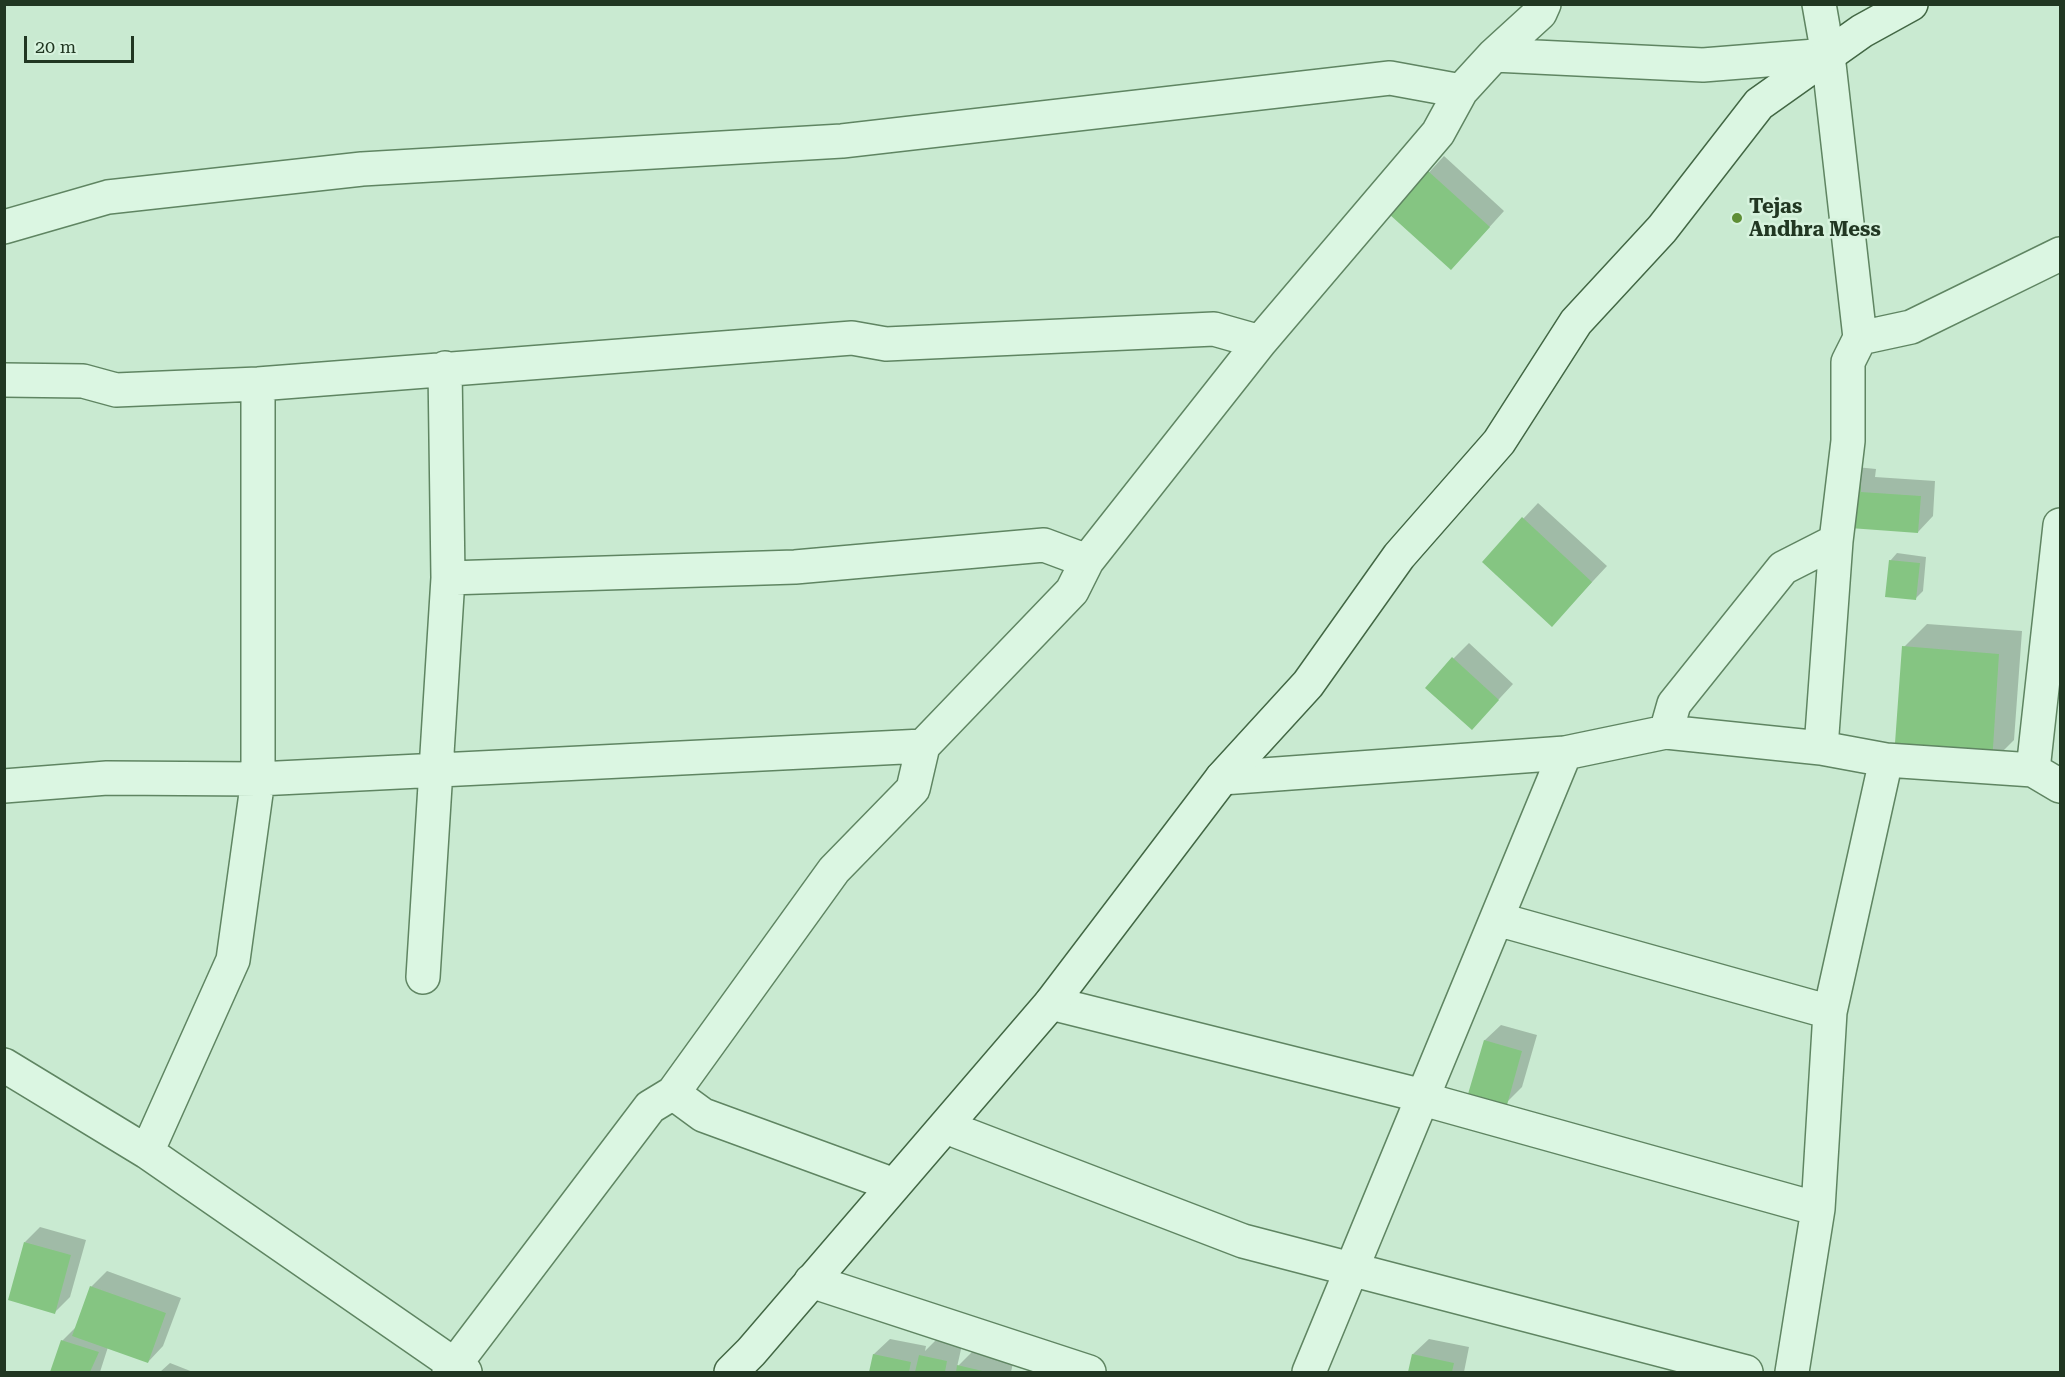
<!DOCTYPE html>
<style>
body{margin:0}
#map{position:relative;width:2065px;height:1377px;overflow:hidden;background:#c9ead1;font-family:"Roboto Serif",serif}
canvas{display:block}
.frame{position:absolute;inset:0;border:6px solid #213722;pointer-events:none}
.scale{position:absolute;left:24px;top:36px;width:110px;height:27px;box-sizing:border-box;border:3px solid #213722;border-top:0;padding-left:8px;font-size:18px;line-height:21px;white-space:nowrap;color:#213722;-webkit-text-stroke:4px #d7f3de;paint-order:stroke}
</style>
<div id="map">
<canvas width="2065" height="1377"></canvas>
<div class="frame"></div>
<div class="scale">20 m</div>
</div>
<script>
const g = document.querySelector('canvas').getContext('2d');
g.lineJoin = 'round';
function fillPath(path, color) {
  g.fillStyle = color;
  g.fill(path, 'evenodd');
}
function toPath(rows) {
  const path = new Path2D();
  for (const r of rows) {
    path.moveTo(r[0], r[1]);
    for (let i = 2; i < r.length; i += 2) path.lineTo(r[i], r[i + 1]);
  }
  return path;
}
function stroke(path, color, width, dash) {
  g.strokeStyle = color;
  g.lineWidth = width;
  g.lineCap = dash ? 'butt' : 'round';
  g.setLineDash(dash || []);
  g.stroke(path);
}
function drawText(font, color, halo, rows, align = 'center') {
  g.font = font + ' "Roboto Serif",serif';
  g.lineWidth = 5;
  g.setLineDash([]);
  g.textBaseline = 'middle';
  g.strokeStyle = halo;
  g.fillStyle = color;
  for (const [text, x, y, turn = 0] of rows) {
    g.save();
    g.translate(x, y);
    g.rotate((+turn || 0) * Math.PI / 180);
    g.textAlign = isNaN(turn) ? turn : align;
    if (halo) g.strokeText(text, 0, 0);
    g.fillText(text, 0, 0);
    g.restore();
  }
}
fillPath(toPath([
 [1444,156,1504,211,1466,253,1391,214],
 [1856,467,1876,469,1875,477,1935,481,1933,516,1918,532,1837,526],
 [1538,503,1607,566,1567,609,1523,519],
 [1897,553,1926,557,1923,591,1915,599,1890,561],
 [1927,624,2022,631,2014,740,1991,763,1904,647],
 [1469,643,1513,684,1487,712,1453,659],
 [1501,1025,1537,1035,1522,1087,1506,1103,1470,1093,1485,1040],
 [40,1227,86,1240,70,1297,55,1312,25,1242],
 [107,1271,181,1298,163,1346,148,1362,108,1347,100,1372,52,1372,62,1341,78,1325,91,1287],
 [890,1339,926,1346,925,1351,936,1340,962,1345,957,1367,974,1350,1014,1359,1011,1372,870,1372,874,1354],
 [1429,1339,1469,1347,1464,1372,1409,1372,1413,1354],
 [170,1363,193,1372,160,1372]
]), '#0003');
fillPath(toPath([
 [1428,171,1490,227,1451,270,1389,214],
 [1839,482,1861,484,1861,492,1921,496,1918,533,1836,527],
 [1522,517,1592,582,1552,627,1482,562],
 [1889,560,1920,563,1916,600,1885,597],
 [1902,646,1999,654,1992,764,1894,757],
 [1452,657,1499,700,1472,730,1425,688],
 [1484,1040,1522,1051,1507,1105,1468,1094],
 [24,1242,71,1255,55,1314,8,1300],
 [90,1286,166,1313,148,1363,72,1336],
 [61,1340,99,1352,90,1372,50,1372],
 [873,1354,911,1362,909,1372,869,1372],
 [1412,1354,1454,1363,1452,1372,1408,1372],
 [919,1355,947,1361,945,1372,915,1372],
 [957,1365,987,1372,956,1372]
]), '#85c582');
const street = toPath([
 [1819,4,1828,55,1860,338,1848,362,1848,441,1836,541,1821,748],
 [1494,55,1703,65,1828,55],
 [4,227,108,197,362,169,842,141,1390,78,1461,91],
 [1860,338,1911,327,2060,254],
 [4,380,83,381,116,390,258,384,852,338,886,344,1214,329,1260,342],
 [448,578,795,567,1044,545,1087,561],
 [1666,732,1674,704,1783,568,1836,541],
 [1565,753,1666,732,1821,748,1886,760,2033,770,2060,786],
 [2033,770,2060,525],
 [1222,778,1565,753,1309,1372],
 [4,786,107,778,258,779,923,746],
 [1497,919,1830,1012],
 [423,977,448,578,445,368],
 [1051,1003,1423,1096,1423,1099,1818,1209],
 [4,1065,147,1152,465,1372],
 [673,1093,703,1115,894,1185],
 [946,1127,1243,1241,1746,1372],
 [147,1152,233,960,258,779,258,384],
 [811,1281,1089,1372],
 [449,1372,650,1107,673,1093,834,870,913,789,923,746,1072,591,1087,561,1260,342,1438,133,1461,91,1494,55,1540,13,1544,4],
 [1792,1372,1818,1209,1830,1012,1886,760]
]);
const secondary = toPath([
 [731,1372,751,1352,1051,1003,1222,778,1308,684,1399,556,1499,442,1576,322,1662,229,1759,104,1862,31,1911,4]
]);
stroke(street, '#5f8562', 36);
stroke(secondary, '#426744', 36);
stroke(street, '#dbf6e2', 33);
stroke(secondary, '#dbf6e2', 33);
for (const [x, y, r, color] of [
 [1737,218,6,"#5e8e35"]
]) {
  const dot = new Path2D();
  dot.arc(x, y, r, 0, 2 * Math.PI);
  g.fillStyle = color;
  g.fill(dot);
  stroke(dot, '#d7f3de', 2);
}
drawText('bold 20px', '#213722', '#d7f3de', [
 ["Tejas",1749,207],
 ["Andhra Mess",1749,230]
], 'left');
</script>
